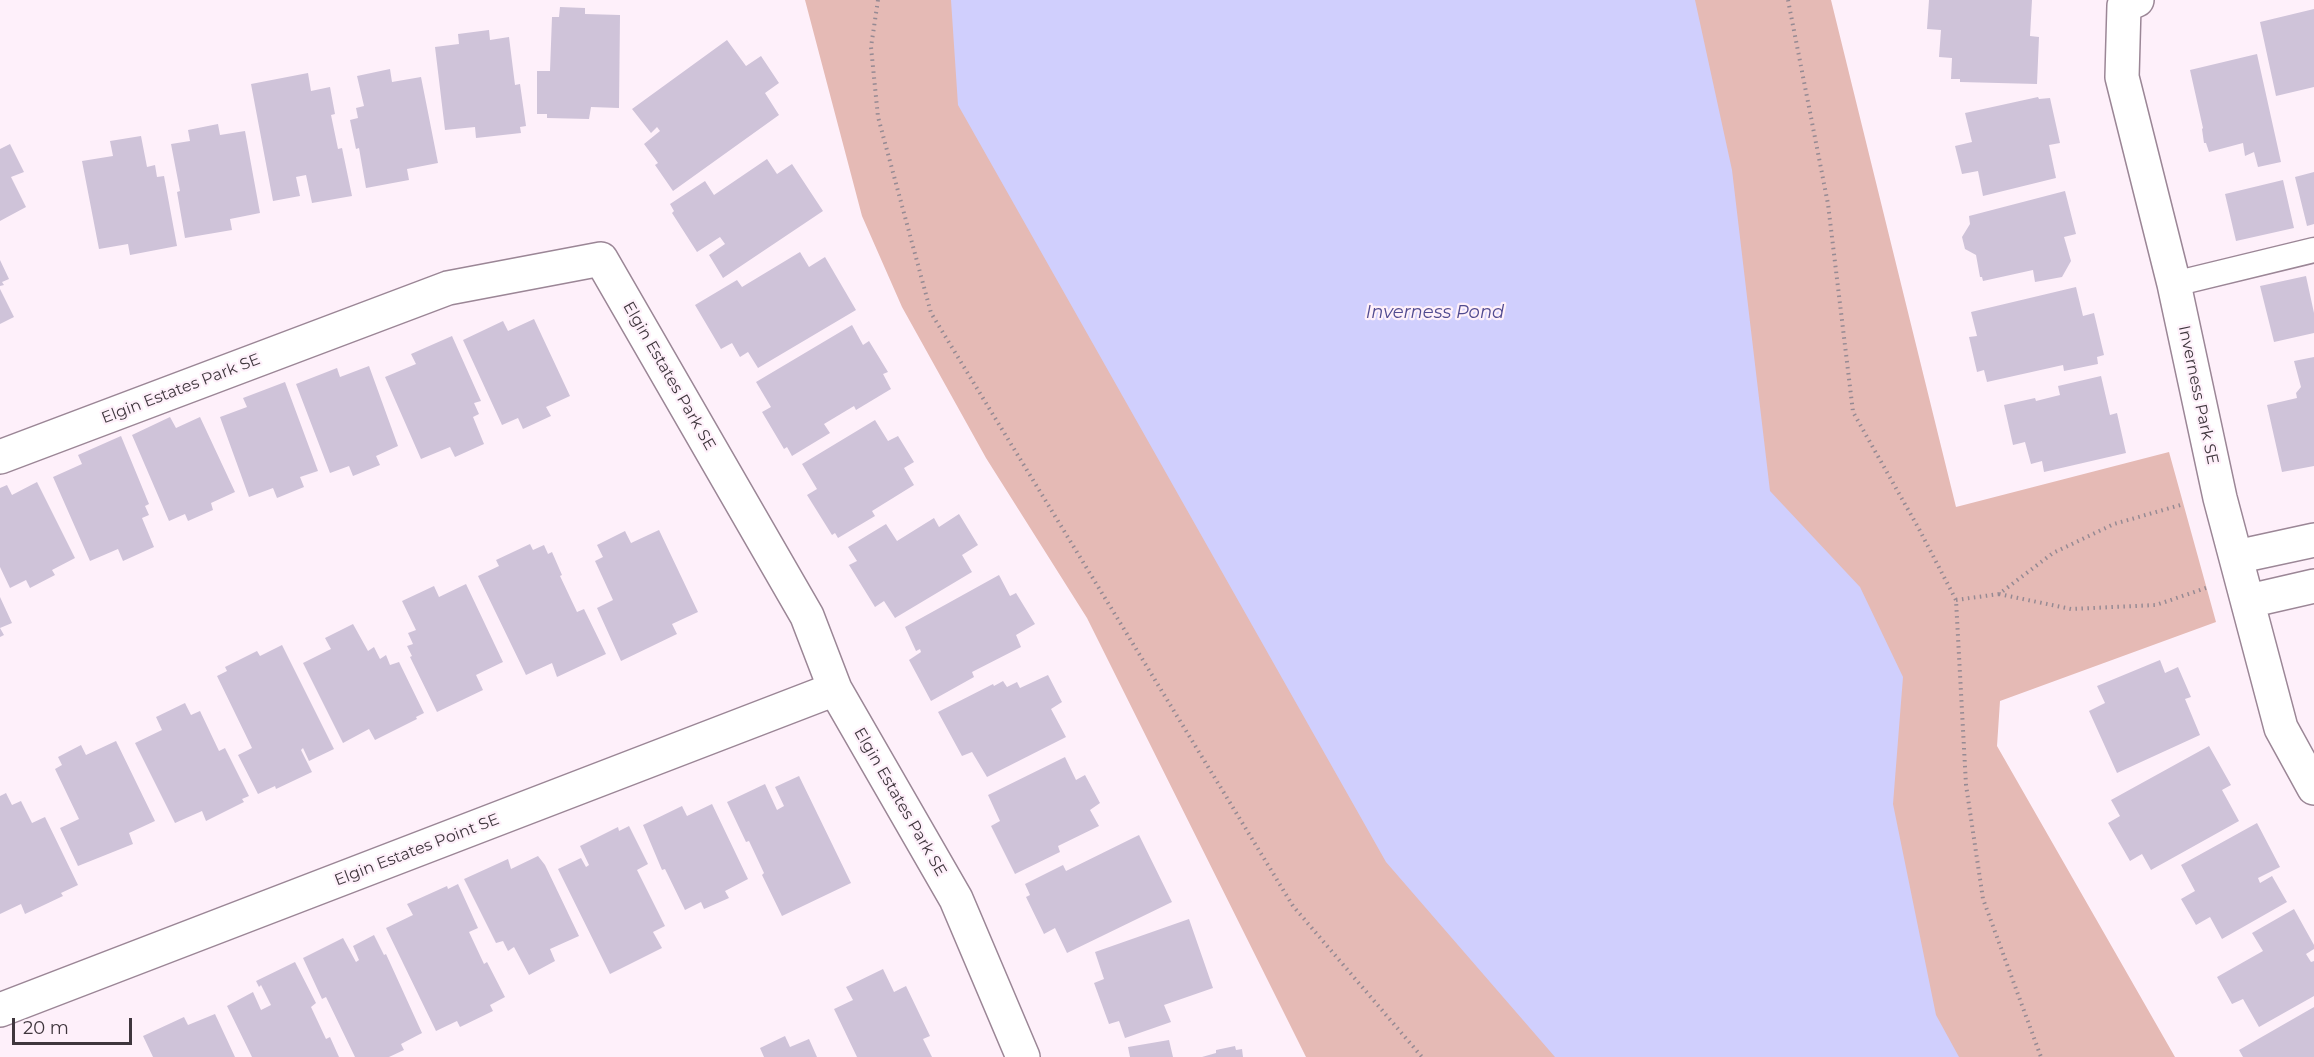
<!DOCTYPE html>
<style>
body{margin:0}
#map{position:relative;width:2314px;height:1057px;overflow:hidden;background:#fef0fa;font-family:Montserrat,sans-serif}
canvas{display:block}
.scale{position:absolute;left:12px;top:1018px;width:120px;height:27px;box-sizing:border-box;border:3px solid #3f363d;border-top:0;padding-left:8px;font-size:18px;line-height:21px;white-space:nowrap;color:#3f363d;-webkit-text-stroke:4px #fef0fa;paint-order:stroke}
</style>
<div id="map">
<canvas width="2314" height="1057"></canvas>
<div class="scale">20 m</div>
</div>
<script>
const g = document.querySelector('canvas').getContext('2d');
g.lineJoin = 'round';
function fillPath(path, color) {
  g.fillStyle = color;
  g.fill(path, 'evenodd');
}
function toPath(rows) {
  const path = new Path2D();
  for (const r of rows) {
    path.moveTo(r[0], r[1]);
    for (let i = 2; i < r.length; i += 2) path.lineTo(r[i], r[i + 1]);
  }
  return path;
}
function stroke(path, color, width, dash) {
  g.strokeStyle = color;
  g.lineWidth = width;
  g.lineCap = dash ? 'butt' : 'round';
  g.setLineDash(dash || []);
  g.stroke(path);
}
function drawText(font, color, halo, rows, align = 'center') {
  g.font = font + ' Montserrat,sans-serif';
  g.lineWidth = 4.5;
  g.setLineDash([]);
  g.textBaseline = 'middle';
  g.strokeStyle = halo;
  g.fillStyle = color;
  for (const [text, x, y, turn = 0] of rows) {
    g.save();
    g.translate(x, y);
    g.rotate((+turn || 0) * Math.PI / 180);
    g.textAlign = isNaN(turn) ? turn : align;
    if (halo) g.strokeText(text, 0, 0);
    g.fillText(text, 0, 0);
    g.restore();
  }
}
fillPath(toPath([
 [805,0,1831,0,1956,507,2169,452,2216,622,2000,701,1997,746,2175,1057,1306,1057,1087,618,986,458,902,307,862,216]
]), '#e5bab5');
fillPath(toPath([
 [951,0,1695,0,1732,170,1770,491,1860,587,1903,677,1893,804,1936,1015,1959,1057,1555,1057,1386,862,958,105]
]), '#d0cffd');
fillPath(toPath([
 [1929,0,2032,0,2030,36,2039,37,2037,84,1960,82,1960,79,1951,79,1952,58,1939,57,1941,30,1927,29],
 [560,7,585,8,585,14,620,15,619,108,591,107,589,119,547,118,547,114,537,114,537,71,550,71,552,17,559,17],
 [2314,9,2314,87,2276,96,2260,22],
 [489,30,490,40,509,37,515,85,520,84,526,126,520,127,521,133,476,138,475,127,445,130,435,47,459,44,458,34],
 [727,40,746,66,761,56,779,83,765,93,779,115,673,191,655,165,658,163,644,144,660,131,657,127,651,133,632,109],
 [2257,54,2281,162,2258,167,2254,152,2245,156,2243,143,2209,152,2206,143,2204,143,2202,129,2203,128,2190,70],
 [390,69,392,82,421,77,438,163,407,169,409,180,366,188,359,148,356,149,350,120,358,118,356,108,364,106,357,76],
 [308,73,311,91,330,87,335,114,331,115,338,149,342,148,352,196,312,203,306,175,296,177,300,196,273,201,251,84],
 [2038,97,2039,99,2050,98,2060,143,2049,145,2056,178,1983,196,1978,171,1962,174,1955,146,1972,142,1965,113],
 [218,124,220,135,245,131,260,213,230,219,232,230,185,238,177,192,180,191,171,144,190,141,188,130],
 [141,136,147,167,155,165,157,177,164,176,177,246,130,255,128,244,99,249,82,161,113,156,110,141],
 [10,144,24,172,11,177,26,207,0,221,0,149],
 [767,159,777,174,792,164,823,211,723,278,709,255,725,244,720,237,697,252,672,213,674,211,670,204,705,181,714,195],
 [2314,172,2314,224,2307,226,2295,177],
 [2283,180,2294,228,2236,241,2225,194],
 [2065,191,2076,234,2064,237,2071,261,2062,277,2035,282,2033,270,1983,281,1982,277,1980,277,1976,255,1965,249,1962,237,1970,224,1969,216],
 [800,252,809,267,825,257,856,310,758,368,748,352,740,357,732,343,721,349,695,305,737,280,742,287],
 [0,260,9,279,2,282,4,285,0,286],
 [2306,276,2314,313,2314,333,2274,342,2260,286],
 [2076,287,2083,316,2094,313,2104,355,2097,357,2098,364,2064,371,2063,365,1987,382,1984,370,1977,372,1969,337,1977,336,1971,312],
 [0,289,14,317,0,324],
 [534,319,570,396,546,407,551,416,523,429,518,418,502,425,463,340,503,321,508,331],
 [852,325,863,345,869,341,888,372,883,374,891,389,856,410,854,406,824,424,830,433,792,456,787,447,784,449,762,412,771,407,756,382],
 [452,336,481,401,474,403,479,414,473,417,484,444,455,457,450,447,421,459,385,377,416,364,411,354],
 [2314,357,2314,466,2282,472,2267,405,2297,398,2296,393,2301,387,2294,361],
 [369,366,398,446,376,456,380,465,353,476,349,466,330,473,296,384,337,368,340,377],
 [2101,376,2110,415,2117,413,2126,453,2044,472,2042,461,2031,464,2025,442,2013,445,2004,405,2035,398,2036,401,2060,395,2058,386],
 [285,382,318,471,300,477,304,487,277,498,273,488,249,497,220,417,247,407,243,398],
 [170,417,176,428,200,417,235,492,211,503,213,510,188,521,185,514,169,521,132,435],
 [875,420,888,441,898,436,914,462,904,468,914,485,872,511,875,516,838,538,835,533,832,535,807,495,817,489,802,464],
 [121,436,149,504,145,506,149,515,142,518,154,547,123,561,118,549,90,561,53,477,82,464,78,455],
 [37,482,75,558,52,570,55,575,30,588,26,580,10,588,0,567,0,488,7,485,12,495],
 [959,514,978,545,962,555,972,572,895,618,884,601,875,607,849,565,857,561,848,547,886,524,897,541,934,518,939,527],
 [659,530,698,612,672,624,677,634,621,661,597,608,613,600,595,561,603,557,597,545,625,531,631,543],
 [530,544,533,550,544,545,548,554,552,552,562,575,560,576,577,612,584,609,606,654,557,677,552,663,526,675,478,576,499,566,496,560],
 [999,575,1010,596,1016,593,1035,624,1016,635,1021,647,972,672,974,677,931,701,909,660,921,652,920,649,916,651,905,627],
 [466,584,503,662,476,675,483,690,437,712,410,657,412,656,407,646,413,644,408,633,416,630,402,601,434,586,439,597],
 [0,597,12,623,0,628,4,635,0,637],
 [353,624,368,651,374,647,380,659,386,655,390,665,399,662,424,713,416,717,417,719,375,740,369,729,343,743,303,663,331,649,325,638],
 [282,645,334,749,309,761,303,748,301,750,312,772,276,789,275,786,258,794,238,755,252,748,217,676,227,671,225,667,257,651,260,656],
 [2160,660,2165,673,2178,667,2191,697,2185,699,2200,735,2117,773,2089,711,2105,703,2097,686],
 [1048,675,1062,702,1051,709,1066,737,987,777,972,752,962,756,938,712,993,684,994,686,1003,681,1007,687,1017,682,1020,688],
 [185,703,191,715,200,711,219,751,225,748,249,796,242,799,244,802,206,821,202,811,175,823,135,743,162,730,156,717],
 [116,741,155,821,129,833,133,844,78,866,60,828,79,819,55,769,62,765,58,757,81,745,86,755],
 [2209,746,2231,785,2222,790,2239,821,2151,870,2142,854,2130,861,2108,823,2120,816,2111,800],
 [1065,757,1076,780,1085,775,1100,803,1090,810,1099,826,1058,846,1060,852,1015,874,991,826,1000,821,988,795],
 [799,776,851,883,782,916,762,875,764,873,749,841,746,842,727,802,765,784,777,810,784,806,775,787],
 [6,793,12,805,21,801,32,823,45,817,78,885,61,893,63,896,25,914,21,904,0,914,0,796],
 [712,804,748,879,725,891,729,898,704,909,701,902,685,910,665,869,662,870,643,825,682,806,687,816],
 [2257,823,2280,867,2258,878,2260,883,2272,876,2287,902,2222,939,2210,917,2196,925,2181,899,2195,891,2181,865],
 [629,826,648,864,637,870,665,926,653,932,662,948,610,974,558,869,581,858,586,867,589,865,580,846,618,827,619,831],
 [1139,835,1172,902,1067,953,1055,928,1044,934,1026,897,1030,895,1025,884,1063,865,1066,871],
 [538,856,545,865,579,936,550,949,555,961,529,975,514,947,508,951,503,941,496,943,464,879,508,859,511,869],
 [458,884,478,928,469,932,484,964,487,962,505,997,490,1005,493,1011,460,1027,457,1021,436,1031,386,928,413,915,407,904,447,886,448,889],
 [2294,909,2314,945,2314,949,2306,954,2311,962,2314,961,2314,996,2259,1027,2243,999,2232,1004,2217,977,2263,951,2252,933],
 [1189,919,1213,988,1164,1005,1171,1022,1125,1038,1119,1021,1109,1024,1094,983,1104,979,1095,952],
 [374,935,384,955,386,954,422,1033,401,1044,404,1050,389,1057,355,1057,326,997,322,999,303,958,343,938,356,962,359,960,353,946],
 [295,962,316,1003,311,1007,326,1039,330,1037,339,1057,252,1057,227,1006,253,992,261,1010,271,1005,261,985,259,987,256,981],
 [883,969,894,992,906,986,930,1036,923,1039,932,1057,857,1057,834,1009,853,1000,846,987],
 [2314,1007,2314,1057,2243,1057,2239,1050],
 [215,1014,235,1057,153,1057,143,1036,184,1017,188,1025],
 [785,1036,790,1047,809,1039,817,1057,764,1057,760,1048],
 [1169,1040,1173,1057,1130,1057,1128,1047],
 [1235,1046,1236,1050,1242,1049,1243,1057,1202,1057,1216,1053,1216,1050]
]), '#cfc3d9');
const service = toPath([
 [2174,284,2314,250]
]);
const minor = toPath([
 [2137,0,2124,6,2122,77,2174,284,2220,498,2281,728,2314,788],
 [0,457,448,288,601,259,807,616,835,689,956,899,1023,1057],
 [2236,557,2314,540],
 [2249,601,2314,586],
 [0,1010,835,689]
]);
stroke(service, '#9b8696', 27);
stroke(minor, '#9b8696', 36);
stroke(toPath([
 [878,0,871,47,878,117,931,313,1293,906,1422,1057],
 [1788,0,1828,204,1853,412,1919,529,1956,600,1966,785,1983,899,2041,1057],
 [1999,594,2071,609,2156,605,2206,588],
 [1956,600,1999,594,2053,553,2114,524,2184,504]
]), '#968a93', 4, [1.5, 4.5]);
stroke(service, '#fff', 24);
stroke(minor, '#fff', 33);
drawText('16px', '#3f363d', '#fef0fa', [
 ["Elgin Estates Park SE",669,376,60],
 ["Elgin Estates Park SE",181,389,-21],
 ["Inverness Park SE",2198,395,78],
 ["Elgin Estates Park SE",900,802,60],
 ["Elgin Estates Point SE",417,850,-21]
]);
drawText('italic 18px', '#514b90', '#fef0fa', [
 ["Inverness Pond",1435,313]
]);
</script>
